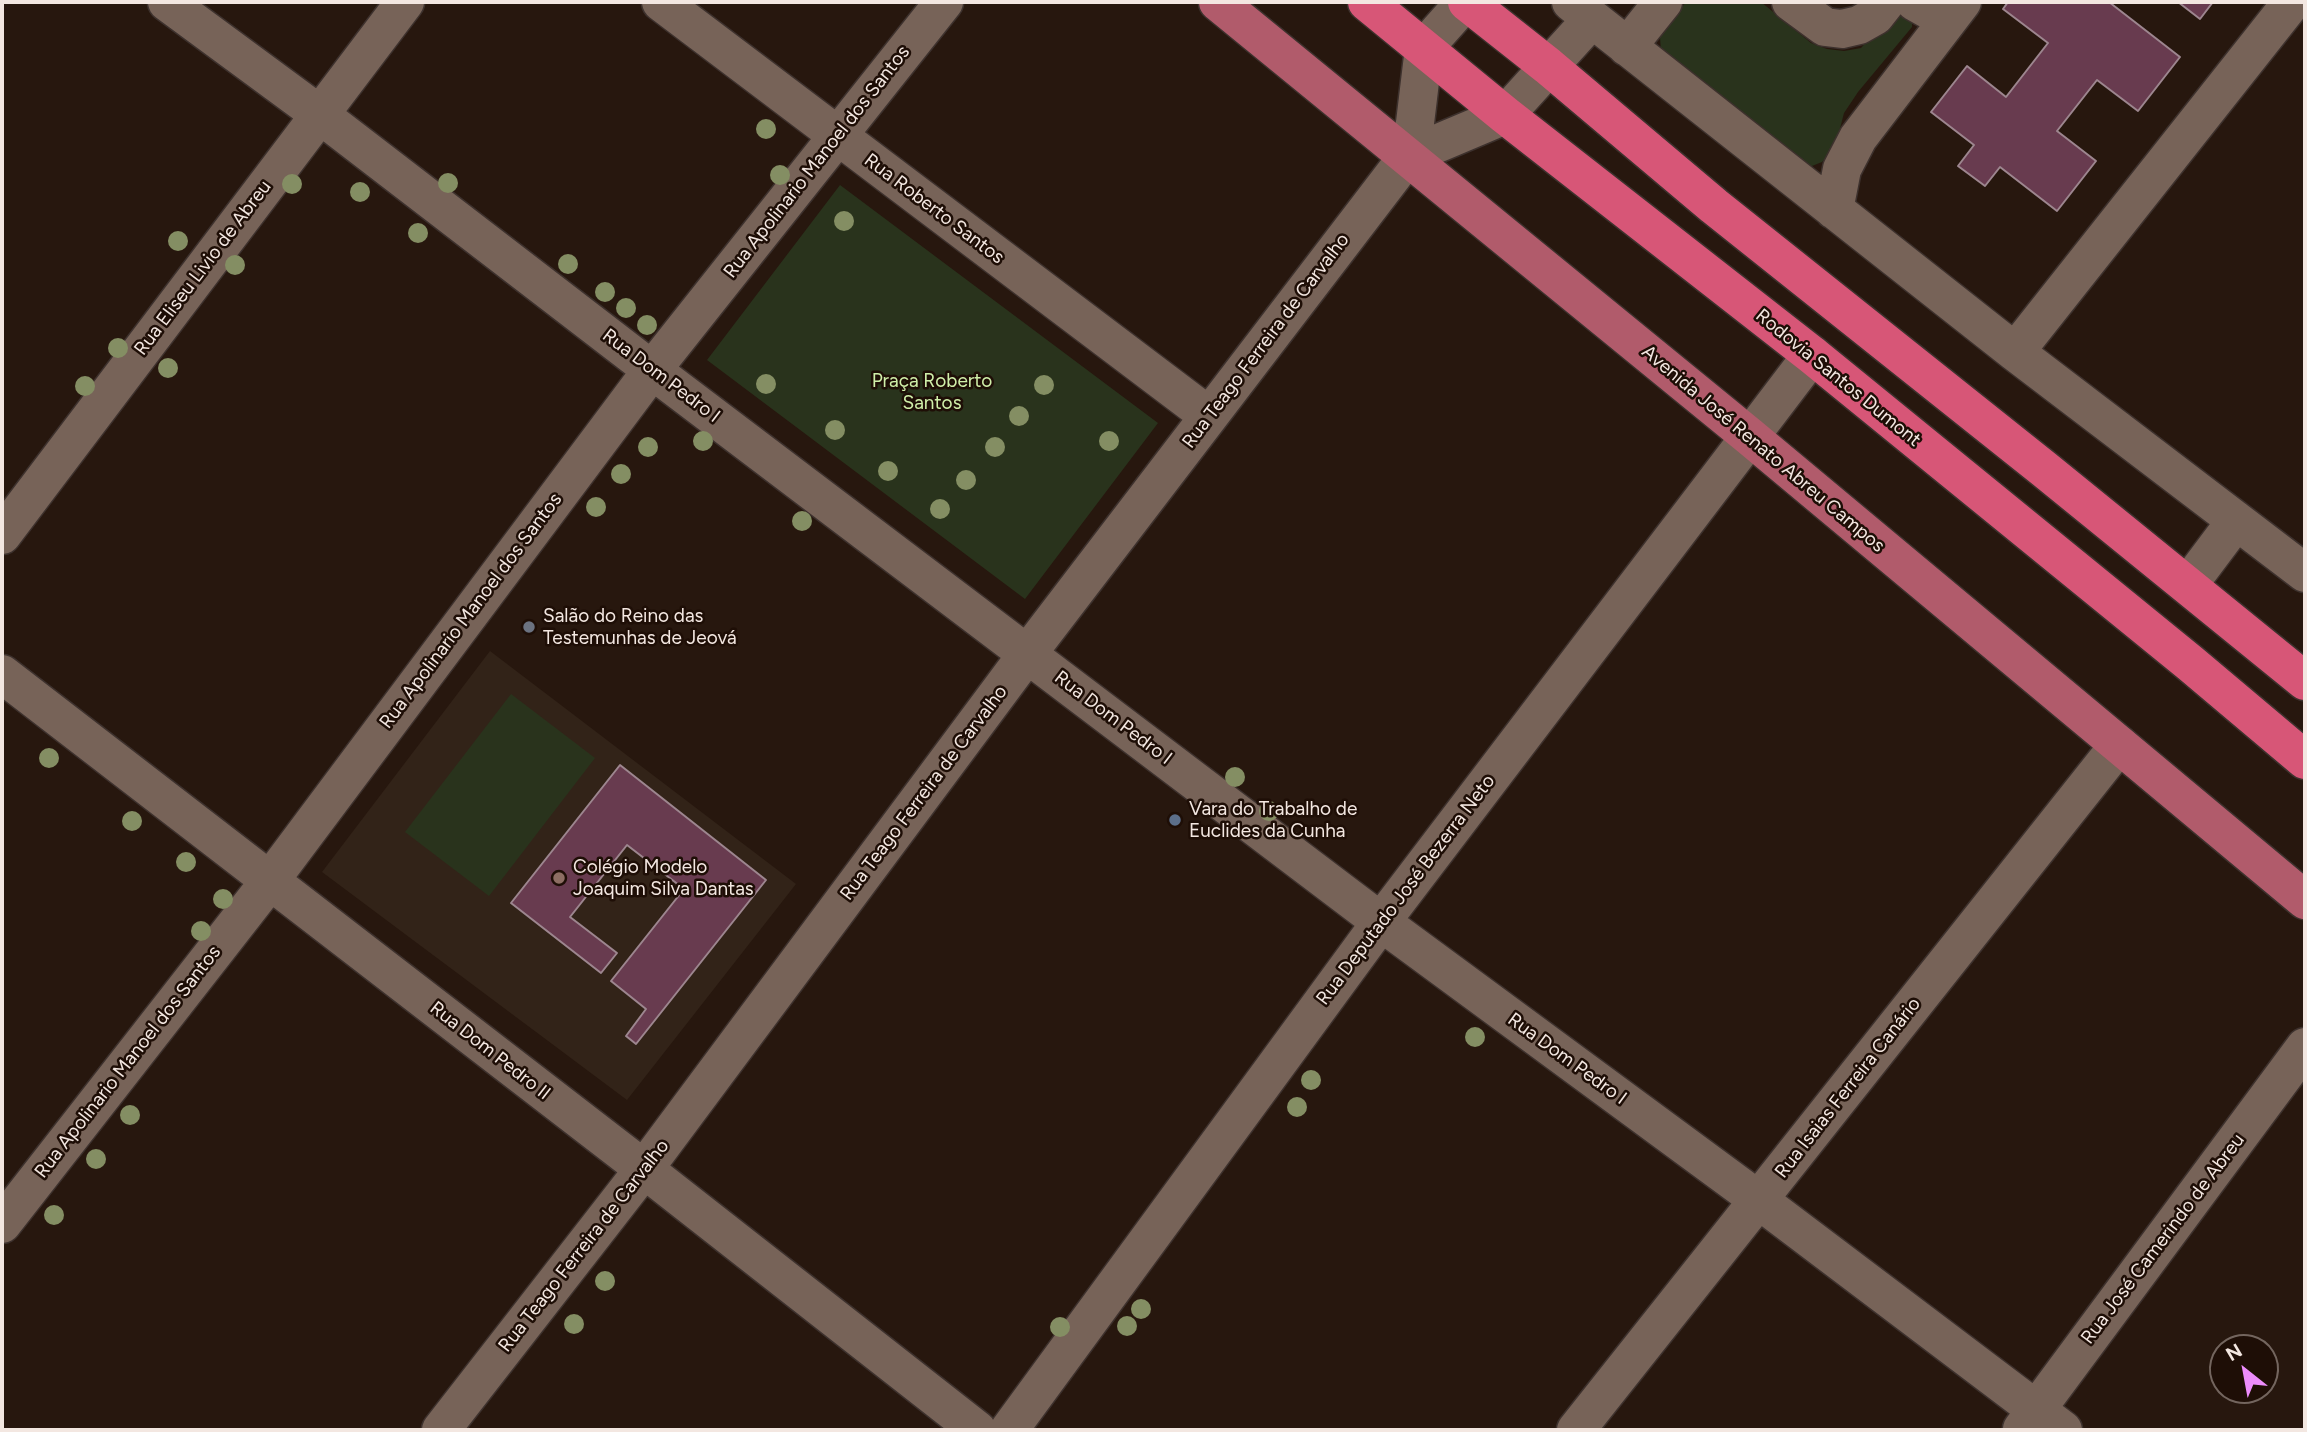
<!DOCTYPE html>
<meta charset="utf-8">
<style>
body{margin:0}
#map{position:relative;width:2307px;height:1432px;overflow:hidden;background:#27170e;font-family:Figtree,sans-serif}
canvas{display:block}
.frame{position:absolute;inset:0;border:4px solid #f3e7e1;pointer-events:none}
.north{position:absolute;left:2209px;top:1334px;width:70px;height:70px;box-sizing:border-box;background:#1e0e06;border:2px solid #73655e;border-radius:50%;rotate:329deg;font-size:19px;font-weight:700;line-height:28px;text-align:center;color:#f3e7e1}
.north::after{content:'';display:block;margin:auto;width:24px;height:32px;background:#ec8cfb;clip-path:polygon(50% 0,100% 100%,50% 72%,0 100%)}
</style>
<div id="map">
<canvas width="2307" height="1432"></canvas>
<div class="frame"></div>
<div class="north">N</div>
</div>
<script>
const g = document.querySelector('canvas').getContext('2d');
g.lineJoin = 'round';
function fillPath(path, color) {
  g.fillStyle = color;
  g.fill(path, 'evenodd');
}
function toPath(rows) {
  const path = new Path2D();
  for (const r of rows) {
    path.moveTo(r[0], r[1]);
    for (let i = 2; i < r.length; i += 2) path.lineTo(r[i], r[i + 1]);
  }
  return path;
}
function stroke(path, color, width, dash) {
  g.strokeStyle = color;
  g.lineWidth = width;
  g.lineCap = dash ? 'butt' : 'round';
  g.setLineDash(dash || []);
  g.stroke(path);
}
function drawText(font, color, halo, rows, align = 'center') {
  g.font = font + ' Figtree,sans-serif';
  g.lineWidth = 5;
  g.setLineDash([]);
  g.textBaseline = 'middle';
  g.strokeStyle = halo;
  g.fillStyle = color;
  for (const [text, x, y, turn = 0] of rows) {
    g.save();
    g.translate(x, y);
    g.rotate((+turn || 0) * Math.PI / 180);
    g.textAlign = isNaN(turn) ? turn : align;
    if (halo) g.strokeText(text, 0, 0);
    g.fillText(text, 0, 0);
    g.restore();
  }
}
fillPath(toPath([
 [490,651,796,884,627,1100,322,872]
]), '#322318');
fillPath(toPath([
 [1686,2,1761,2,1811,43,1827,49,1844,51,1861,48,1893,12,1898,11,1912,22,1912,27,1858,92,1844,113,1836,144,1830,154,1822,162,1812,166,1801,166,1661,51,1660,37,1663,31],
 [840,185,1158,423,1025,599,707,360],
 [511,694,595,758,489,896,405,832]
]), '#29331c');
const building = toPath([
 [2008,2,2109,2,2180,57,2138,111,2097,80,2057,131,2096,161,2057,211,2000,167,1985,186,1958,166,1974,145,1931,112,1967,66,2006,97,2048,43,2003,9,2008,2],
 [2178,2,2213,2,2200,19,2178,2],
 [620,765,766,880,636,1044,626,1036,646,1009,611,981,684,889,627,845,570,917,617,953,601,973,511,903,620,765]
]);
fillPath(building, '#683b4f');
stroke(building, '#9d868f', 2);
const minor = toPath([
 [167,2,319,114,652,370,1381,922,1760,1201,2063,1430],
 [661,2,1209,416],
 [1571,2,2015,352,2305,573],
 [1791,2,1825,27,1842,29,1859,25,1875,16,1886,2],
 [1915,2,1947,20],
 [1627,47,1663,2],
 [1408,156,1505,115,1591,20],
 [1834,210,1842,169,1858,138,1962,2],
 [2015,352,2292,2],
 [2,535,405,2],
 [2188,585,2236,521],
 [2,674,644,1169,977,1430],
 [2,1224,269,882,652,370,944,2],
 [2022,1429,2305,1047],
 [441,1430,644,1169,1028,653,1408,156,1415,123,1424,48,1465,2],
 [1009,1430,1381,922,1812,355],
 [1576,1430,2119,745]
]);
const major = toPath([
 [1218,2,1749,436,2305,900]
]);
const highway = toPath([
 [1367,2,1505,115,1812,355,2190,663,2305,760],
 [1467,2,1548,66,1714,206,2044,469,2305,681]
]);
stroke(minor, '#3d312d', 41);
stroke(major, '#3d312d', 41);
stroke(highway, '#3d312d', 41);
stroke(minor, '#776358', 38);
stroke(major, '#b15b6b', 38);
stroke(highway, '#d75677', 38);
g.fillStyle = '#848e63';
for (const [x, y] of [
 [766,129],
 [780,175],
 [448,183],
 [292,184],
 [360,192],
 [844,221],
 [418,233],
 [178,241],
 [568,264],
 [235,265],
 [605,292],
 [626,308],
 [647,325],
 [118,348],
 [168,368],
 [766,384],
 [1044,385],
 [85,386],
 [1019,416],
 [835,430],
 [703,441],
 [1109,441],
 [648,447],
 [995,447],
 [888,471],
 [621,474],
 [966,480],
 [596,507],
 [940,509],
 [802,521],
 [49,758],
 [1235,777],
 [1269,811],
 [132,821],
 [186,862],
 [223,899],
 [201,931],
 [1475,1037],
 [1311,1080],
 [1297,1107],
 [130,1115],
 [96,1159],
 [54,1215],
 [605,1281],
 [1141,1309],
 [574,1324],
 [1127,1326],
 [1060,1327]
]) {
  g.beginPath();
  g.arc(x, y, 10, 0, 2 * Math.PI);
  g.fill();
}
for (const [x, y, r, color] of [
 [529,627,7,"#6b7280"],
 [1175,820,7,"#5c6f8a"],
 [559,878,7,"#8d6e63"]
]) {
  const dot = new Path2D();
  dot.arc(x, y, r, 0, 2 * Math.PI);
  g.fillStyle = color;
  g.fill(dot);
  stroke(dot, '#1e0e06', 2.5);
}
drawText('19px', '#f3e7e1', '#1e0e06', [
 ["Rua Apolinario Manoel dos Santos",817,162,-52],
 ["Rua Roberto Santos",934,209,37],
 ["Rua Eliseu Livio de Abreu",203,268,-53],
 ["Rua Teago Ferreira de Carvalho",1266,341,-53],
 ["Rua Dom Pedro I",661,376,37],
 ["Rodovia Santos Dumont",1838,378,39],
 ["Avenida José Renato Abreu Campos",1763,449,40],
 ["Rua Apolinario Manoel dos Santos",471,611,-53],
 ["Rua Dom Pedro I",1113,718,37],
 ["Rua Teago Ferreira de Carvalho",924,793,-53],
 ["Rua Deputado José Bezerra Neto",1406,890,-53],
 ["Rua Dom Pedro II",490,1051,38],
 ["Rua Dom Pedro I",1567,1059,36],
 ["Rua Apolinario Manoel dos Santos",128,1062,-52],
 ["Rua Isaias Ferreira Canário",1848,1088,-52],
 ["Rua José Camerindo de Abreu",2163,1239,-53],
 ["Rua Teago Ferreira de Carvalho",584,1246,-52]
]);
drawText('19px', '#d0efa9', '#1e0e06', [
 ["Praça Roberto",932,381],
 ["Santos",932,403]
]);
drawText('19px', '#f3e7e1', '#1e0e06', [
 ["Salão do Reino das",543,616],
 ["Testemunhas de Jeová",543,638],
 ["Vara do Trabalho de",1189,809],
 ["Euclides da Cunha",1189,831],
 ["Colégio Modelo",573,867],
 ["Joaquim Silva Dantas",573,889]
], 'left');
</script>
